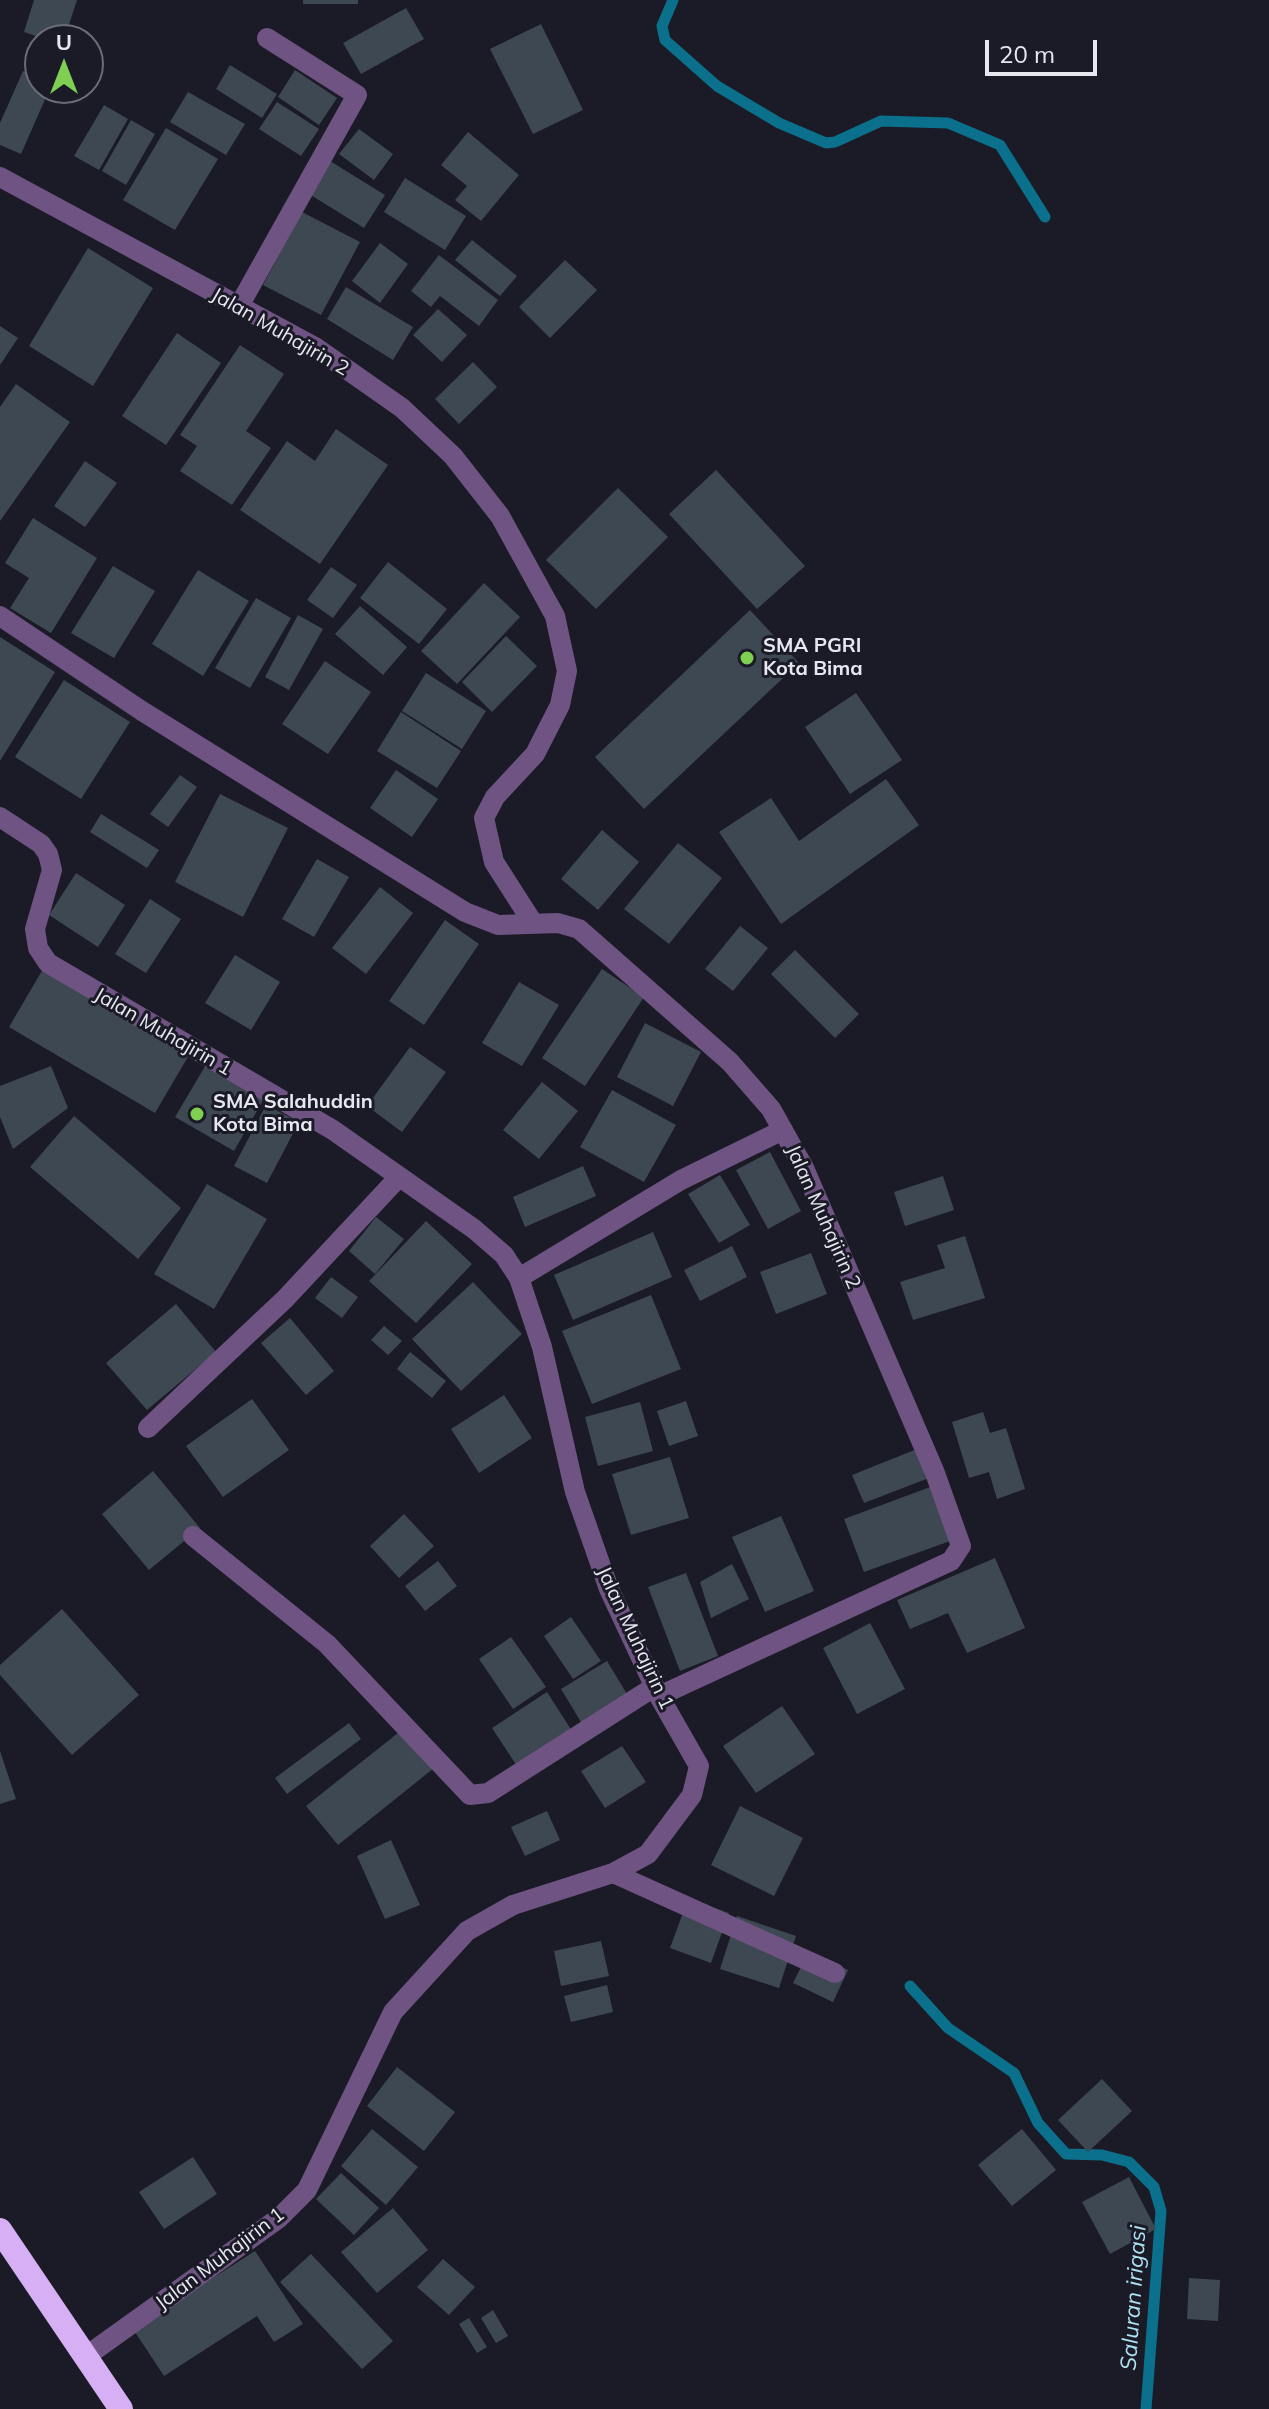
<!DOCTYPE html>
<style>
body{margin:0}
#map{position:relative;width:1269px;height:2409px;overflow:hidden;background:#1a1b26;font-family:Mulish,sans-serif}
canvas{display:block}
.north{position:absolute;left:24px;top:24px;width:80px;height:80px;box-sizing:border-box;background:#1a1b26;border:2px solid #6c6d77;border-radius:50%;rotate:0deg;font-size:22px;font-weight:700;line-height:32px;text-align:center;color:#e7e7f0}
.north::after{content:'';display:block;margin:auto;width:28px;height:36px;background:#7fd052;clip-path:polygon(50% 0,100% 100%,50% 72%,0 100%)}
.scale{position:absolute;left:985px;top:40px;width:112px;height:36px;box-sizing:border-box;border:4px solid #e7e7f0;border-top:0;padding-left:10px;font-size:24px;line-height:28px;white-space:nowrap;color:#e7e7f0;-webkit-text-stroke:6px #1a1b26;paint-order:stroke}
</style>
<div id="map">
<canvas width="1269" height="2409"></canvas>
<div class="north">U</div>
<div class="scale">20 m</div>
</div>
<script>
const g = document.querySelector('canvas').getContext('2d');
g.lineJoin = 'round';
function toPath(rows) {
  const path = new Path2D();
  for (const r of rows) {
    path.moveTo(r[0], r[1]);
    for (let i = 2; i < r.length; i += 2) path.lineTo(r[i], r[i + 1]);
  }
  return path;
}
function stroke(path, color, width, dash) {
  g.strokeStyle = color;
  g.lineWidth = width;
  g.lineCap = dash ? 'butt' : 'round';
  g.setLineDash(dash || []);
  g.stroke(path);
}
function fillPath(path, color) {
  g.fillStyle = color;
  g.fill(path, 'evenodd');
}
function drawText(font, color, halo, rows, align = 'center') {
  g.font = font + ' Mulish,sans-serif';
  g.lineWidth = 6;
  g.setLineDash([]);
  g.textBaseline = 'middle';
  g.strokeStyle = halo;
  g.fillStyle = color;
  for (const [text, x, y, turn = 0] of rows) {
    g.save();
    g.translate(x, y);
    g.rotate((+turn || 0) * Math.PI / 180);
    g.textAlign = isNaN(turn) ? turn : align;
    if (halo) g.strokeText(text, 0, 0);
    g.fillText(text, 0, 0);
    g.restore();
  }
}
stroke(toPath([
 [673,0,662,26,665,40,717,86,779,123,826,143,835,142,881,121,948,123,1000,145,1045,217],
 [910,1986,948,2028,1014,2073,1038,2123,1066,2154,1102,2155,1129,2162,1154,2187,1161,2211,1146,2409]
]), '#0b708c', 11);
fillPath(toPath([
 [34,0,77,0,64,40,47,40,24,32],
 [303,0,358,0,358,4,303,4],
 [406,8,424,39,361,74,343,43],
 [541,24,583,110,533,134,490,49],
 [230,65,277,94,262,118,216,89],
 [295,70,337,98,319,125,278,97],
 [23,71,40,79,40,88,50,88,21,154,0,145,0,123],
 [188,92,245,124,226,155,170,122],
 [277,102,319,129,301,156,259,129],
 [104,105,128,119,99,170,74,156],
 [131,120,155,134,126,185,102,171],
 [166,128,218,159,175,230,123,200],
 [359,129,393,154,374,180,339,154],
 [468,132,519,175,481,221,455,200,467,186,441,165],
 [330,161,385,195,364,228,309,194],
 [405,178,466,216,445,250,384,212],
 [302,212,360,242,321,315,263,285],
 [472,240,517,276,500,296,455,260],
 [380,243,408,264,380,303,352,281],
 [88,248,153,288,93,386,29,346],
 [439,255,498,300,479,326,440,296,431,307,411,291],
 [565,260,597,290,550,338,519,307],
 [346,287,413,327,393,360,327,319],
 [438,309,467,335,442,362,413,335],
 [0,326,18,338,0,365],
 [177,333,221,363,166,445,122,416],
 [240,345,284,374,246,431,271,448,232,505,180,471,197,446,180,435],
 [473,362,497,387,459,424,435,399],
 [16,384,70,422,0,521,0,407],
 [336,429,388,465,320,564,240,510,287,441,315,461],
 [85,461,117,483,85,527,54,506],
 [716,470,805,566,757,609,669,514],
 [618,488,668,537,596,609,546,560],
 [33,518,97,558,51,633,10,608,29,578,5,563],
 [388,562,447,609,419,644,360,598],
 [113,566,155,591,114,658,71,633],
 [331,567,357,585,333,618,307,600],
 [198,570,249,601,203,676,152,644],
 [484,583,520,617,457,684,421,651],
 [256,598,291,618,250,688,215,668],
 [360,606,407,647,383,675,335,634],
 [750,610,799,663,644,809,595,757],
 [298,615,323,629,289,690,265,677],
 [506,636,537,666,492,712,462,682],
 [0,637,55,672,0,761],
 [325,661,371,692,328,754,282,724],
 [426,673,486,711,462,749,402,711],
 [64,680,130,722,81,799,15,757],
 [856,693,902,760,850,794,805,727],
 [401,712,461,751,437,788,377,751],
 [396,770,438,799,412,837,370,808],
 [180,775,197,787,168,827,150,814],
 [886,779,919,825,781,924,719,832,771,798,799,841],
 [220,794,288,828,243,917,175,882],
 [101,814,159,850,147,868,90,832],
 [602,830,639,862,598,910,561,879],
 [678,843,722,878,669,944,624,909],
 [317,859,349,877,314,937,282,919],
 [76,873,125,905,98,947,49,915],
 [380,887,413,913,366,974,332,948],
 [150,899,181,919,146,973,115,954],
 [445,920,479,944,424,1025,389,1001],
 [740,926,768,948,733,991,705,969],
 [795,950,859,1014,835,1038,771,974],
 [235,955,280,982,251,1030,205,1003],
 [43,969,189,1055,155,1113,9,1027],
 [602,969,644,997,585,1086,542,1058],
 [519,982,559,1005,522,1066,482,1043],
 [645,1023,701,1052,673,1106,617,1077],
 [410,1047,446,1072,402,1132,367,1106],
 [207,1063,265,1097,234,1151,175,1117],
 [51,1066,68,1108,13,1149,0,1117,0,1086],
 [542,1082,578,1111,539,1159,503,1130],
 [612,1090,676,1125,644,1182,580,1147],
 [266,1105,299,1122,267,1183,234,1166],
 [74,1116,181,1208,138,1259,30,1167],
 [770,1152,801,1211,768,1229,736,1170],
 [583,1166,596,1196,525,1227,513,1197],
 [720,1175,750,1225,719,1243,688,1194],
 [943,1176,954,1210,905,1226,894,1192],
 [207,1184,267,1219,214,1309,154,1274],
 [376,1217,404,1239,375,1274,349,1251],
 [426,1221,472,1264,416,1323,369,1281],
 [653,1232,672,1277,573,1320,554,1275],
 [965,1236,985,1298,913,1320,900,1282,945,1268,937,1245],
 [732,1246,747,1277,700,1301,684,1270],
 [811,1253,827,1294,776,1314,760,1272],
 [331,1277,358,1297,342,1318,315,1298],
 [473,1282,522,1334,461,1391,412,1339],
 [651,1295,681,1369,592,1404,562,1331],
 [176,1304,216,1352,147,1410,106,1363],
 [290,1318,334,1371,306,1395,261,1343],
 [384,1326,402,1341,388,1355,371,1340],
 [410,1352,446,1381,432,1398,397,1369],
 [504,1395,532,1438,479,1473,451,1429],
 [252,1399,289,1450,223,1497,186,1446],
 [686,1401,698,1436,669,1446,657,1411],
 [640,1402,653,1451,598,1466,585,1417],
 [983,1412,990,1433,1006,1428,1025,1489,997,1499,989,1472,969,1478,952,1422],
 [917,1449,929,1478,864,1503,852,1475],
 [670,1457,689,1518,631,1535,612,1474],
 [153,1471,200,1528,149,1570,102,1514],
 [933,1486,953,1540,864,1572,844,1519],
 [404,1514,434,1546,399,1578,370,1546],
 [781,1516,814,1591,765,1612,732,1537],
 [995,1558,1025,1628,967,1653,948,1613,910,1629,897,1600],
 [438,1561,457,1586,425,1611,405,1586],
 [732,1564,749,1599,711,1618,700,1582],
 [686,1573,718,1656,680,1671,648,1587],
 [62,1609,139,1695,72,1755,0,1675,0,1665],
 [571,1617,601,1661,573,1679,544,1636],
 [870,1623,905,1689,857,1714,823,1648],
 [511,1637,546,1687,513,1709,479,1659],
 [607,1661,630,1699,584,1727,561,1689],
 [547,1692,572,1731,517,1766,492,1728],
 [782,1706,815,1754,756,1793,723,1746],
 [349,1723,361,1739,287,1794,275,1778],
 [403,1729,434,1768,338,1845,306,1806],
 [622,1746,646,1782,605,1808,581,1771],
 [0,1751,16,1799,0,1804],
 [740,1806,803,1838,774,1896,711,1865],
 [547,1811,560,1840,525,1856,511,1827],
 [391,1840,420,1905,385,1919,357,1856],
 [688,1899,729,1913,711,1963,670,1948],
 [737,1916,796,1936,779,1988,720,1969],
 [601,1941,609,1976,561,1986,554,1951],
 [809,1951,848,1970,833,2002,793,1983],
 [607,1985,613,2012,571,2022,564,1996],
 [397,2067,455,2112,424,2151,367,2106],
 [1102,2079,1132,2111,1088,2152,1058,2120],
 [372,2129,418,2167,386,2205,341,2166],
 [1022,2129,1056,2170,1012,2206,978,2165],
 [193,2157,217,2194,164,2229,139,2192],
 [341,2173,379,2208,354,2235,316,2199],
 [1129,2177,1156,2229,1110,2254,1082,2202],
 [393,2208,428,2250,377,2293,341,2252],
 [255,2251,303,2324,274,2342,257,2316,164,2376,133,2329],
 [311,2254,393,2341,362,2369,280,2282],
 [443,2259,475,2287,449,2315,417,2287],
 [1189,2278,1220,2280,1218,2321,1187,2319],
 [493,2310,508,2336,496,2343,481,2318],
 [469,2318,487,2347,477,2353,459,2324]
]), '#3e4853');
stroke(toPath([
 [0,177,315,347,402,408,453,456,500,516,555,616,567,671,560,705,535,754,495,797,484,818,494,862,533,923],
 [239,306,357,95,267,38],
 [0,616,142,711,465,912,498,925,558,923,579,929,730,1062,771,1109,804,1168,935,1473,961,1546,951,1561,659,1696],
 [0,817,41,844,48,854,52,870,35,929,38,948,48,963,333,1130,474,1229,504,1255,519,1278,542,1347,575,1492,609,1589,659,1696,699,1766,692,1795,648,1854,613,1873,513,1905,467,1931,393,2012,307,2190,279,2218,85,2357],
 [519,1278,681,1180,783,1130],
 [148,1428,285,1299,399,1177],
 [193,1536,327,1644,470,1795,488,1793,654,1687],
 [613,1873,835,1973]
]), '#6f5382', 20);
stroke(toPath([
 [0,2230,121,2409]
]), '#d7aff4', 24);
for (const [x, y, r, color] of [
 [747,658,8,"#7fd052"],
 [197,1114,8,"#7fd052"]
]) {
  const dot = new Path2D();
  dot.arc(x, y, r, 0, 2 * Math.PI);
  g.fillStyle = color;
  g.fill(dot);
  stroke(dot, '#1a1b26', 3);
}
drawText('20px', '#e7e7f0', '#1a1b26', [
 ["Jalan Muhajirin 2",280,332,30],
 ["Jalan Muhajirin 1",163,1032,30],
 ["Jalan Muhajirin 2",823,1217,66],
 ["Jalan Muhajirin 1",635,1638,65],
 ["Jalan Muhajirin 1",220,2259,-37]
]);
drawText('bold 20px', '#e7e7f0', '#1a1b26', [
 ["SMA PGRI",763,646],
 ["Kota Bima",763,669],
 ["SMA Salahuddin",213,1102],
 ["Kota Bima",213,1125]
], 'left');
drawText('italic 22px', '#afe2f5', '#1a1b26', [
 ["Saluran irigasi",1134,2298,-86]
]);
</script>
